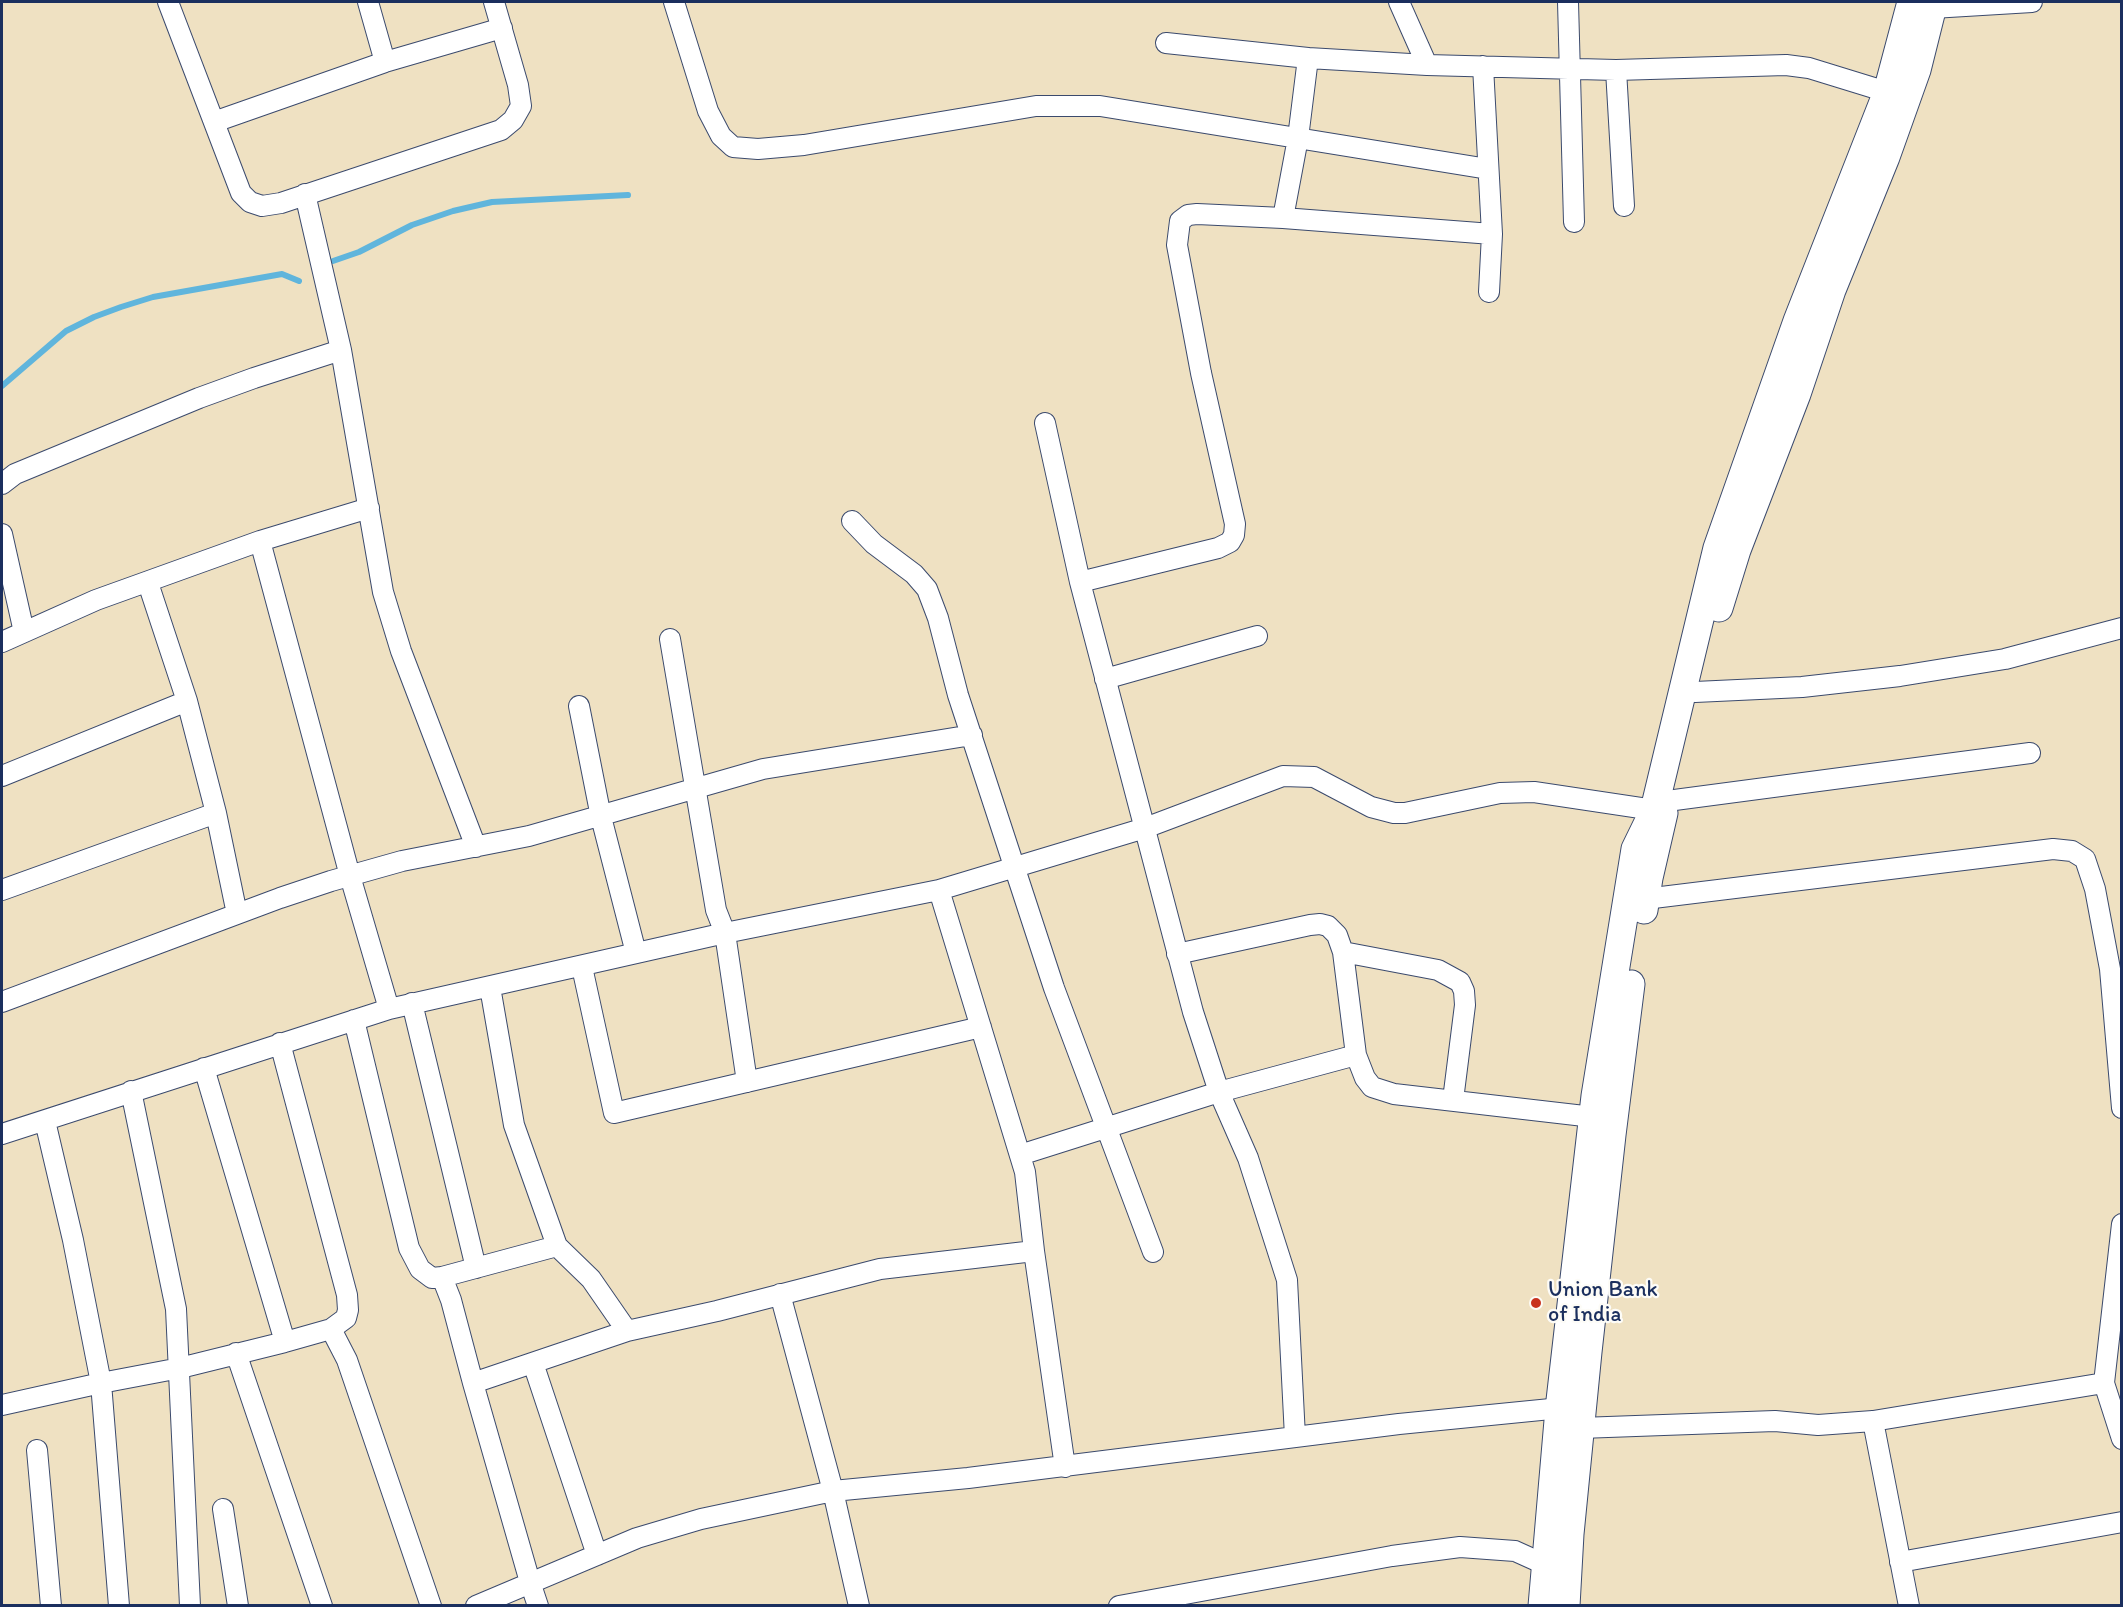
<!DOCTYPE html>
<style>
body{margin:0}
#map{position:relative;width:2123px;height:1607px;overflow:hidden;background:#efe1c2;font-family:Itim,sans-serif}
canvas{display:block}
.frame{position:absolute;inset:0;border:3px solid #1b2f5e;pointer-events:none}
</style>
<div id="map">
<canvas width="2123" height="1607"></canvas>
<div class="frame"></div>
</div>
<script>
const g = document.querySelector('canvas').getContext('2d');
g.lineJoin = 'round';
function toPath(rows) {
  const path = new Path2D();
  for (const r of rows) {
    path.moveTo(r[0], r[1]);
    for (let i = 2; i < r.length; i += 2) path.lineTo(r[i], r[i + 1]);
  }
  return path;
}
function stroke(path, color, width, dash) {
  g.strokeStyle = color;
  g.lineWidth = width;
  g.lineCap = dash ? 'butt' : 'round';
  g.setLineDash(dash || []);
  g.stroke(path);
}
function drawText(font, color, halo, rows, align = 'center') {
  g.font = font + ' Itim,sans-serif';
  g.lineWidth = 4.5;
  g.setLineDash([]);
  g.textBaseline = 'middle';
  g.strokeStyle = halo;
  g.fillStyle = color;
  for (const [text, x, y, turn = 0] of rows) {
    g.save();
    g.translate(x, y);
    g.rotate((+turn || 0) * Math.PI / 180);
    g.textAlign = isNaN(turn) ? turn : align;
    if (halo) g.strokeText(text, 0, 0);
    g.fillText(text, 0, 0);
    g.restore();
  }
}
stroke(toPath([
 [333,261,359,252,412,225,453,211,492,202,628,195],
 [2,386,66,331,94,317,121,307,153,297,282,274,299,281]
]), '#60b5dc', 6);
const minor = toPath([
 [168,2,241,193,250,202,262,206,281,203,501,130,513,120,521,106,518,85,494,2],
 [368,2,385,62],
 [674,2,708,111,721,136,733,147,758,149,804,145,1036,106,1100,106,1488,169],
 [1399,2,1427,65],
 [1568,2,1574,222],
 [1932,8,2032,2],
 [1166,43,1308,58,1427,65,1616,70,1786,65,1809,68,1887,92],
 [1483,66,1492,234,1489,292],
 [1616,70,1624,206],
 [214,122,385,62,502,28],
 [305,194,341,350,383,592,401,651,476,847],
 [1283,218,1298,138,1308,58],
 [1045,423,1080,582,1193,1012,1219,1092,1248,1158,1287,1280,1295,1437],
 [2,484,15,474,199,398,254,378,341,350],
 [852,521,874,544,914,574,927,589,938,618,958,695,1054,988,1153,1252],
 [2,534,24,632],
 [260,541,350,876,389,1009],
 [1080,582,1218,548,1230,542,1234,535,1235,524,1201,373,1177,245,1180,221,1188,215,1197,214,1283,218,1492,234],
 [148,583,187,701,216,813,237,914],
 [670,639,716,910,725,933,747,1082],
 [2,642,96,600,260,541,369,508],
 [1105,679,1257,636],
 [1695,692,1802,687,1900,676,2005,659,2122,628],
 [579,706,601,817,636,953],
 [2,776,187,701],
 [1667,801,2030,753],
 [2,890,216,813],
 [1645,899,2053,849,2072,851,2085,859,2095,889,2110,969,2122,1108],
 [1343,952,1438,970,1460,982,1464,991,1465,1005,1453,1100],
 [1177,954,1310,925,1320,924,1328,926,1337,935,1343,952,1356,1055,1365,1078,1372,1087,1394,1094,1593,1117],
 [582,967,614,1113,981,1027],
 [490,987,514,1125,557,1246,591,1279,627,1331],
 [2,1002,280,898,331,881,402,861,529,836,763,769,972,735],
 [412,1003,476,1268],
 [354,1020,409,1248,420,1269,432,1278,442,1277,557,1246],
 [204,1068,285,1342],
 [131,1091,176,1309,190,1606],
 [45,1121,73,1240,101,1383,119,1606],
 [2,1134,389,1009,725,933,939,890,1145,828,1283,776,1314,777,1371,807,1394,813,1405,813,1500,793,1534,792,1654,810],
 [1020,1155,1219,1092,1356,1055],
 [1034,1251,1065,1467],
 [442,1277,451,1300,473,1383,530,1582,538,1606],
 [780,1294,833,1491,859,1606],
 [331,1329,347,1360,431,1606],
 [236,1353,322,1606],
 [533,1363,597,1555],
 [473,1383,627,1331,717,1311,880,1269,1034,1251,1025,1172,939,890],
 [2104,1383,2122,1224],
 [2,1405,101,1383,180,1368,285,1342,331,1329,346,1318,348,1310,347,1295,280,1043],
 [1873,1421,1909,1606],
 [1580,1428,1775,1421,1818,1425,1873,1421,2104,1383,2122,1439],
 [37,1450,51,1606],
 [223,1509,238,1606],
 [1900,1562,2122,1522],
 [476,1606,637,1538,701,1519,833,1491,968,1478,1399,1424,1571,1407],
 [1119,1606,1392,1556,1460,1547,1515,1551,1546,1565]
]);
const secondary = toPath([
 [1719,608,1737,550,1797,394,1832,290,1886,157,1917,70,1934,2],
 [1644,910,1649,878,1664,813],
 [1542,1606,1559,1409,1595,1096,1635,849,1654,810,1717,548,1797,321,1887,92,1911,2],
 [1566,1606,1570,1534,1588,1352,1612,1135,1631,984]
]);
stroke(minor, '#3b4a6d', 22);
stroke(secondary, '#3b4a6d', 29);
stroke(minor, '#fff', 20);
stroke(secondary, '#fff', 27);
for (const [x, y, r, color] of [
 [1536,1303,6,"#c8321e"]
]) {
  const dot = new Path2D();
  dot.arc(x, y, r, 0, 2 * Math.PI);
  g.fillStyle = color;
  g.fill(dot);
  stroke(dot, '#fdfcf7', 2);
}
drawText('22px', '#1b2f5e', '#fdfcf7', [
 ["Union Bank",1548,1290],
 ["of India",1548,1315]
], 'left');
</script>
